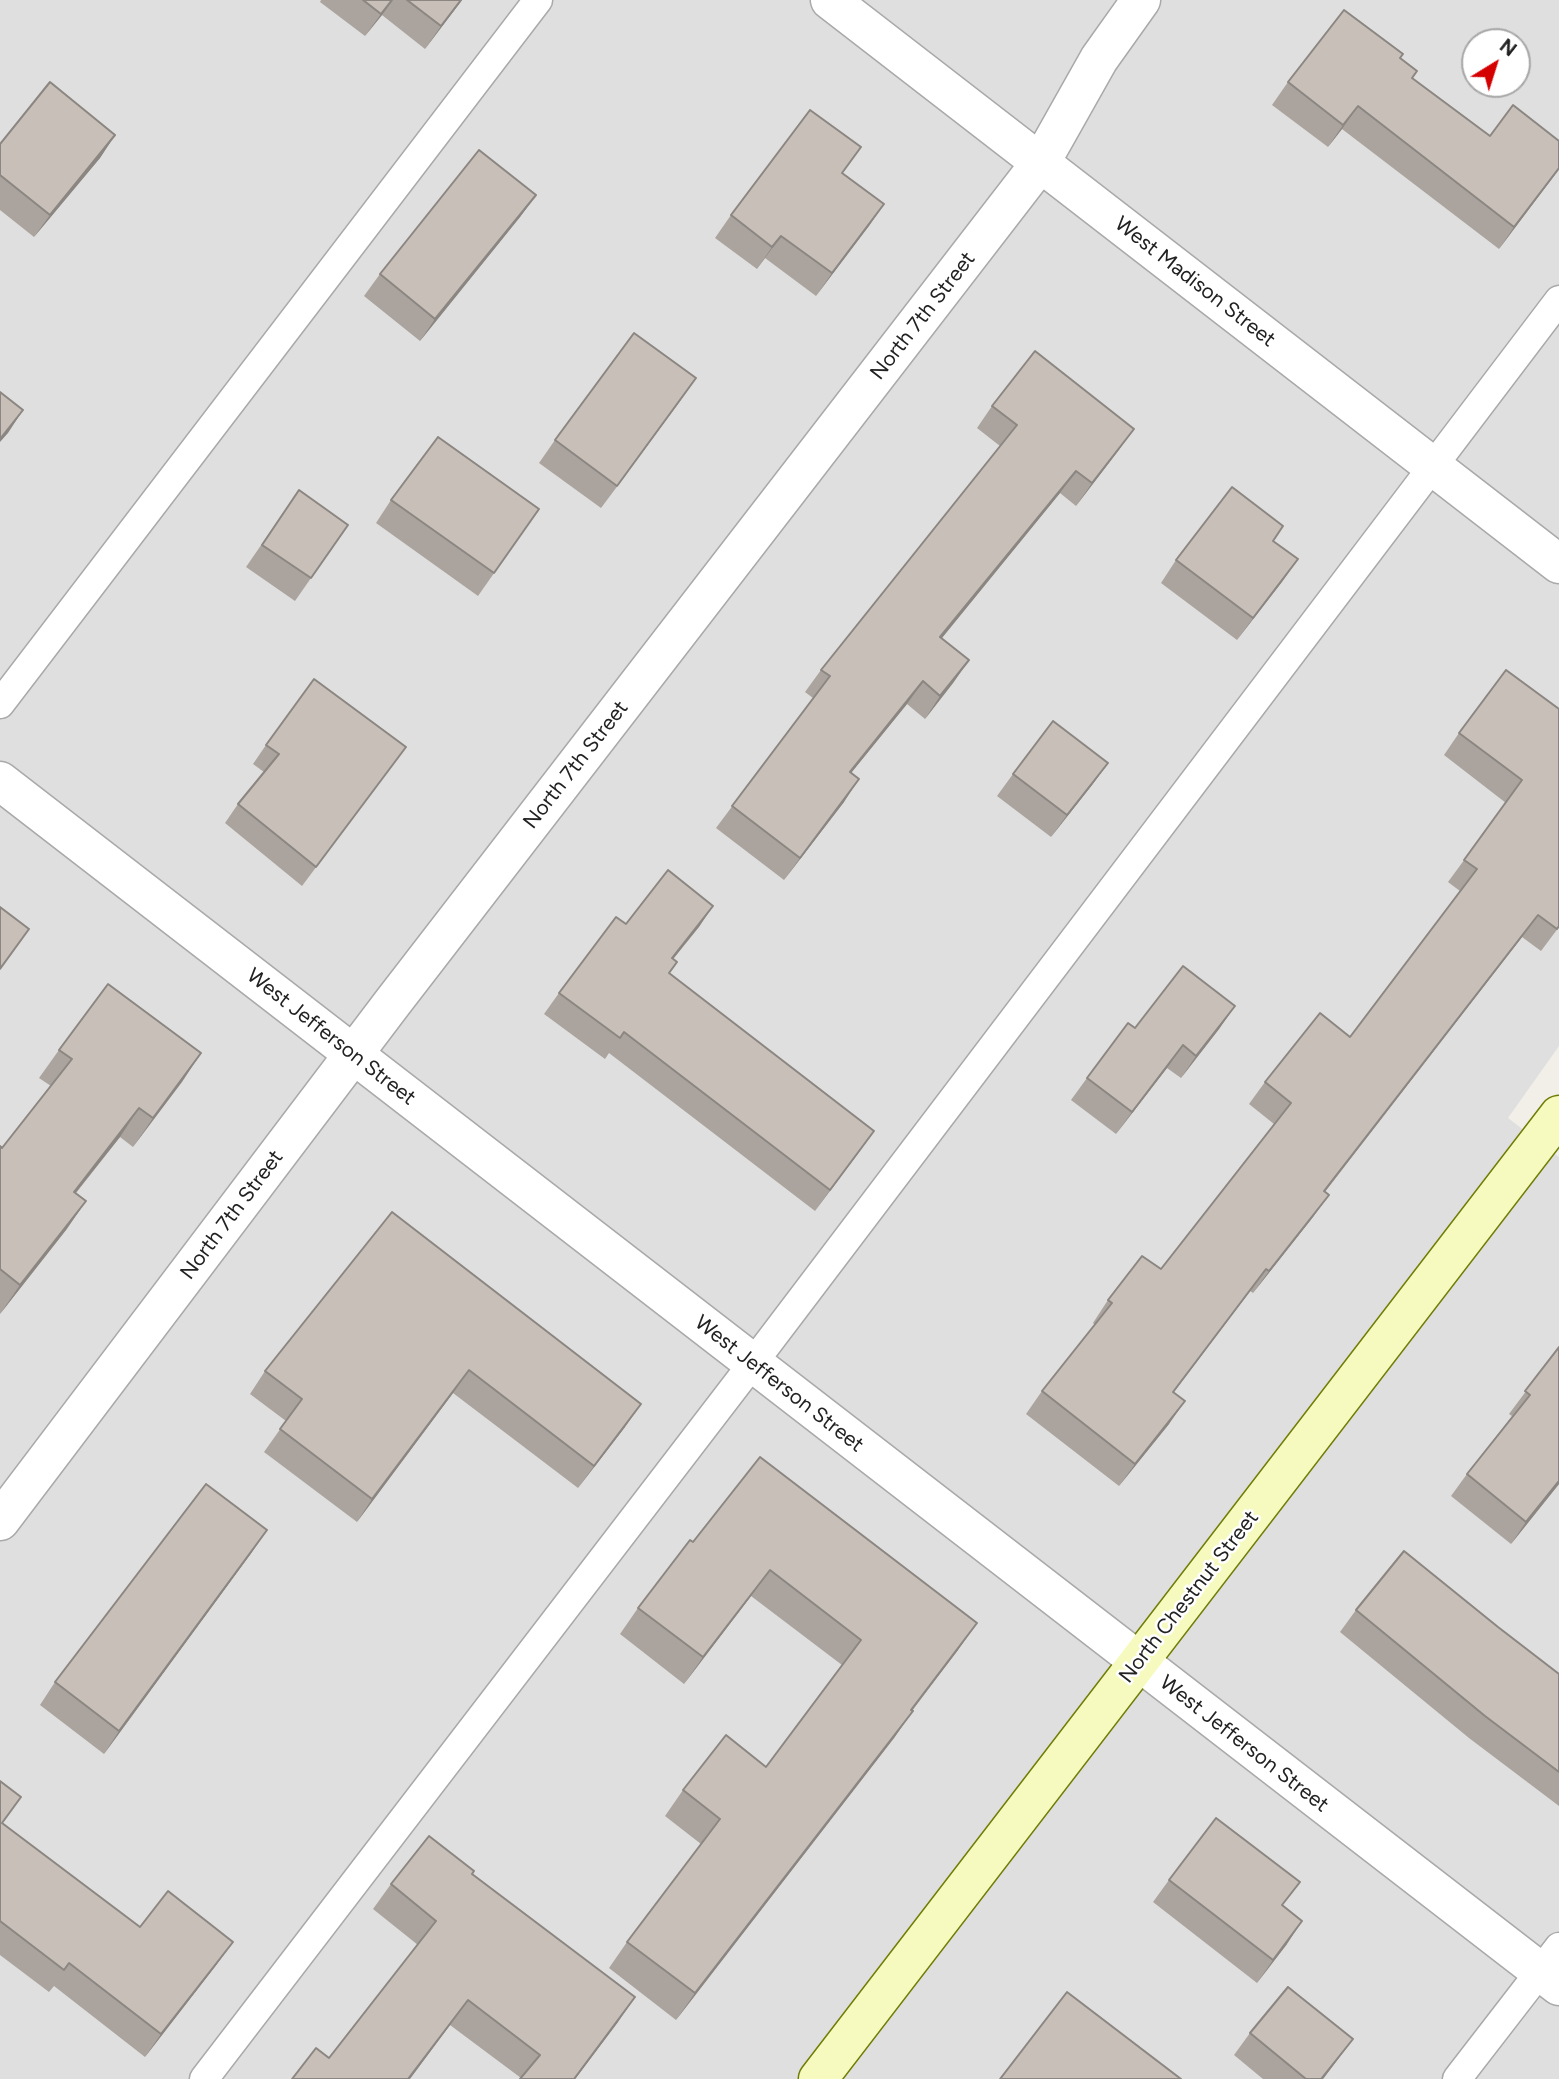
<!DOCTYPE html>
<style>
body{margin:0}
#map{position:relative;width:1559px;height:2079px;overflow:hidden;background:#f2efe9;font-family:Figtree,sans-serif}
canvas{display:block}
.north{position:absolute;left:1461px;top:28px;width:70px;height:70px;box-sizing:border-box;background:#fff;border:2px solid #a7a7a7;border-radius:50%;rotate:38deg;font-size:19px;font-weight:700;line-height:28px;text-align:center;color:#222}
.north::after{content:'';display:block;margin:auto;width:24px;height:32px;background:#d40000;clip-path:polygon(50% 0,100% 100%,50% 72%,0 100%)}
</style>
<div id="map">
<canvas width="1559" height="2079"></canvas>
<div class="north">N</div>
</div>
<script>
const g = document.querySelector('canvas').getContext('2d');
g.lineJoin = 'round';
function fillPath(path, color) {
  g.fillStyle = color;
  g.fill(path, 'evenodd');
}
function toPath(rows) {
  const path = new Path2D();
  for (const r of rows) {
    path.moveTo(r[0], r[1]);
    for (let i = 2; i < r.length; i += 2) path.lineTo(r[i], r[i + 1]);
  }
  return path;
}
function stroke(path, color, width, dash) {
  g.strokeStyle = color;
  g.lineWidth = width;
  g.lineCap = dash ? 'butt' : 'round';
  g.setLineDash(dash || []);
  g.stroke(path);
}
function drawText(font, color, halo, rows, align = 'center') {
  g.font = font + ' Figtree,sans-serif';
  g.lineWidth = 5;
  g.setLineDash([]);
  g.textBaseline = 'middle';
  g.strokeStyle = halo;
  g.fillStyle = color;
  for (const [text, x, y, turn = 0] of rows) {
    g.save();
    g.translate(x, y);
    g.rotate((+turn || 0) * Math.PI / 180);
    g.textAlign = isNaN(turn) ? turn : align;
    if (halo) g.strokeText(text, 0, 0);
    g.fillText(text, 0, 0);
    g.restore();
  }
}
fillPath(toPath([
 [0,0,1559,0,1559,1046,1508,1118,1559,1157,1559,2079,0,2079],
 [1475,42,1517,42,1517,84,1475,84]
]), '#e0dfdf');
const service = toPath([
 [0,704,538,0],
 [204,2079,753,1363,1559,300],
 [1457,2079,1559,1947]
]);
const minor = toPath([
 [830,0,1559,564],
 [0,781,1559,1986],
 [0,1521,393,1002,1041,162,1099,59,1141,0]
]);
const secondary = toPath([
 [818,2079,1559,1115]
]);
stroke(service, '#a9a9a9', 31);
stroke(minor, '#a9a9a9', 41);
stroke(secondary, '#707d05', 41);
stroke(service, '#fff', 28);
stroke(minor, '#fff', 38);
stroke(secondary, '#f7fabf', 38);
fillPath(toPath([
 [321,0,462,0,425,49,382,15,365,36,320,2],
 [1412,78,1490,136,1559,141,1559,169,1499,249,1342,129,1328,147,1272,105,1288,82],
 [115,135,100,158,34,237,0,210,0,144],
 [843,174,884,204,816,296,765,258,757,269,715,238,731,215],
 [536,195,520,217,420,341,364,296,380,274],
 [680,401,601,508,539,463,555,440],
 [992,406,1134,429,1118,451,1076,506,1060,493,941,639,969,660,953,683,925,719,907,704,851,773,844,802,784,880,716,828,813,698,805,692,821,670,1000,446,977,428],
 [299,490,348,525,295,601,246,567],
 [391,500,539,509,478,596,376,523],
 [1298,559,1237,640,1161,583,1176,560],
 [1559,709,1559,927,1541,951,1522,937,1325,1192,1313,1217,1253,1293,1250,1291,1174,1392,1169,1424,1119,1486,1026,1414,1042,1391,1095,1325,1093,1323,1108,1300,1161,1269,1274,1124,1249,1104,1265,1082,1350,1037,1460,891,1448,882,1506,803,1444,755,1459,733],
 [266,745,392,766,302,886,225,823,238,804,264,772,253,764],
 [1108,763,1092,785,1051,837,997,796,1013,774],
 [713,906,673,959,669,973,874,1131,815,1211,609,1053,605,1059,544,1014,559,993,626,924],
 [1235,1006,1219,1029,1181,1078,1167,1068,1116,1134,1071,1100,1087,1078,1135,1028],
 [59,1050,201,1053,133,1147,120,1137,76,1193,86,1201,66,1230,0,1314,0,1146,2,1148,51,1086,39,1078],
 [392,1212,625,1427,578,1488,453,1393,357,1522,264,1452,286,1421,250,1394,265,1371],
 [1559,1347,1559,1484,1511,1544,1451,1496,1467,1474,1512,1416,1509,1414],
 [760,1457,958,1650,912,1711,894,1738,676,2020,609,1968,627,1942,701,1844,665,1816,683,1790,766,1767,842,1665,751,1596,684,1684,620,1634,638,1608,693,1542],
 [252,1552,104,1754,40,1705,55,1682],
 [1356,1610,1498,1627,1559,1674,1559,1806,1469,1738,1340,1632],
 [0,1781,3,1824,140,1927,217,1964,145,2057,54,1986,49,1992,0,1955],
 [472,1875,618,2022,575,2079,520,2079,521,2078,450,2025,329,2058,418,1945,373,1909,391,1884],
 [1169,1880,1283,1906,1287,1944,1257,1983,1153,1902],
 [1250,2033,1353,2039,1323,2079,1263,2079,1234,2055]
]), '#aba49e');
fillPath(toPath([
 [393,0,382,15,365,36,381,14],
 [461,0,462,0,425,49,441,26],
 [1358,106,1342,129,1328,147,1343,125],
 [115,135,100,158,34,237,50,215],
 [1559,168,1559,169,1499,249,1514,227],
 [536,195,520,217,420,341,435,319],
 [884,204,869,226,816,296,832,273],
 [781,236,757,269,772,247],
 [696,378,680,401,601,508,617,486],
 [23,410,8,433,0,442,0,439],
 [1134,429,1118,451,1076,506,1092,483],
 [1076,471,1060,493,924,660,940,637],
 [1298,559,1282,582,1237,640,1253,618],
 [969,660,953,683,925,719,940,696],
 [923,681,907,704,834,794,850,772],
 [1108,763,1092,785,1051,837,1067,815],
 [859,779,844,802,784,880,800,858],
 [713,906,699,927,657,979,672,958],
 [1538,915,1522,937,1308,1213,1324,1191],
 [1235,1006,1219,1029,1181,1078,1196,1056],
 [1183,1045,1167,1068,1116,1134,1132,1112],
 [201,1053,182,1082,133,1147,153,1118],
 [139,1108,120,1137,54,1220,74,1192],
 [874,1131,859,1152,815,1211,830,1190],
 [1329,1195,1313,1217,1253,1293,1269,1271],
 [86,1201,66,1230,0,1314,20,1285],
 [1266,1269,1250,1291,1157,1414,1173,1392],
 [469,1370,453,1393,357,1522,372,1499],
 [1185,1401,1169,1424,1119,1486,1135,1464],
 [641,1404,625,1427,578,1488,594,1466],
 [1559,1481,1559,1484,1511,1544,1526,1522],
 [267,1530,252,1552,104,1754,119,1731],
 [770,1570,751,1596,684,1684,703,1657],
 [977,1623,958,1650,892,1736,911,1710],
 [913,1711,894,1738,676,2020,695,1993],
 [1302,1921,1287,1944,1257,1983,1273,1960],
 [233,1942,217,1964,145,2057,161,2034],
 [635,1997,618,2022,575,2079,574,2079],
 [468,2000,450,2025,410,2079,408,2079],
 [1353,2039,1323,2079,1321,2079]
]), '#8b8681');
const building = toPath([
 [363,0,392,0,381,14,363,0],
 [407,0,461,0,441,26,407,0],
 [1344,10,1403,54,1400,58,1417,71,1412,78,1490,136,1513,105,1559,141,1559,168,1514,227,1358,106,1343,125,1288,82,1344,10],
 [50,82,115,135,50,215,0,175,0,144,50,82],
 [810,110,861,147,842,173,884,204,832,273,781,236,772,247,731,215,810,110],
 [479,150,536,195,435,319,380,274,479,150],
 [634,333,696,378,617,486,555,440,634,333],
 [1035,351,1134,429,1092,483,1076,471,940,637,969,660,940,696,923,681,850,772,859,779,800,858,732,806,830,676,821,670,1017,425,992,406,1035,351],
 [0,392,23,410,0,439,0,392],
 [438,437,539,509,494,573,391,500,438,437],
 [1232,487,1283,526,1273,541,1298,559,1253,618,1176,560,1232,487],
 [299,490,348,525,311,578,262,545,299,490],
 [1506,670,1559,709,1559,926,1557,929,1538,915,1324,1191,1329,1195,1269,1271,1266,1269,1173,1392,1185,1401,1135,1464,1042,1391,1112,1303,1108,1300,1142,1256,1161,1269,1291,1103,1265,1082,1320,1013,1350,1037,1477,869,1464,860,1522,780,1459,733,1506,670],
 [314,679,406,747,316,867,238,804,279,754,266,745,314,679],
 [1053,721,1108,763,1067,815,1013,774,1053,721],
 [668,870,713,906,672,958,677,962,669,973,874,1131,830,1190,624,1032,620,1038,559,993,616,917,626,924,668,870],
 [0,907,29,929,0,969,0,907],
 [1183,966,1235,1006,1196,1056,1183,1045,1132,1112,1087,1078,1128,1023,1135,1028,1183,966],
 [108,984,201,1053,153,1118,139,1108,74,1192,86,1201,20,1285,0,1269,0,1146,2,1148,72,1059,59,1050,108,984],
 [392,1212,641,1404,594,1466,469,1370,372,1499,280,1429,302,1399,265,1371,392,1212],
 [1559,1347,1559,1481,1526,1522,1467,1474,1530,1395,1525,1391,1559,1347],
 [760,1457,977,1623,911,1710,913,1711,695,1993,627,1942,720,1819,683,1790,726,1735,766,1767,861,1640,770,1570,703,1657,638,1608,690,1540,693,1542,760,1457],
 [206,1484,267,1530,119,1731,55,1682,206,1484],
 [1404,1551,1498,1627,1559,1674,1559,1772,1485,1716,1356,1610,1404,1551],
 [0,1781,21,1797,2,1823,140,1927,168,1891,233,1942,161,2034,69,1963,64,1970,0,1921,0,1781],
 [1216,1818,1300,1882,1282,1905,1302,1921,1273,1960,1169,1880,1216,1818],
 [429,1836,474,1871,472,1874,635,1997,574,2079,520,2079,540,2055,468,2000,408,2079,292,2079,316,2048,329,2058,436,1921,391,1884,429,1836],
 [1288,1987,1353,2039,1321,2079,1306,2079,1250,2033,1288,1987],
 [1067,1992,1181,2079,1000,2079,1067,1992]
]);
fillPath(building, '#c7bfb8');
stroke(building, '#8b8681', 2);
drawText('21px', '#222', '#fff', [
 ["West Madison Street",1195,282,38],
 ["North 7th Street",923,316,-52],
 ["North 7th Street",576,765,-52],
 ["West Jefferson Street",331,1037,38],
 ["North 7th Street",232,1215,-53],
 ["West Jefferson Street",779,1384,38],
 ["North Chestnut Street",1189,1597,-52],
 ["West Jefferson Street",1244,1744,38]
]);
</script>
